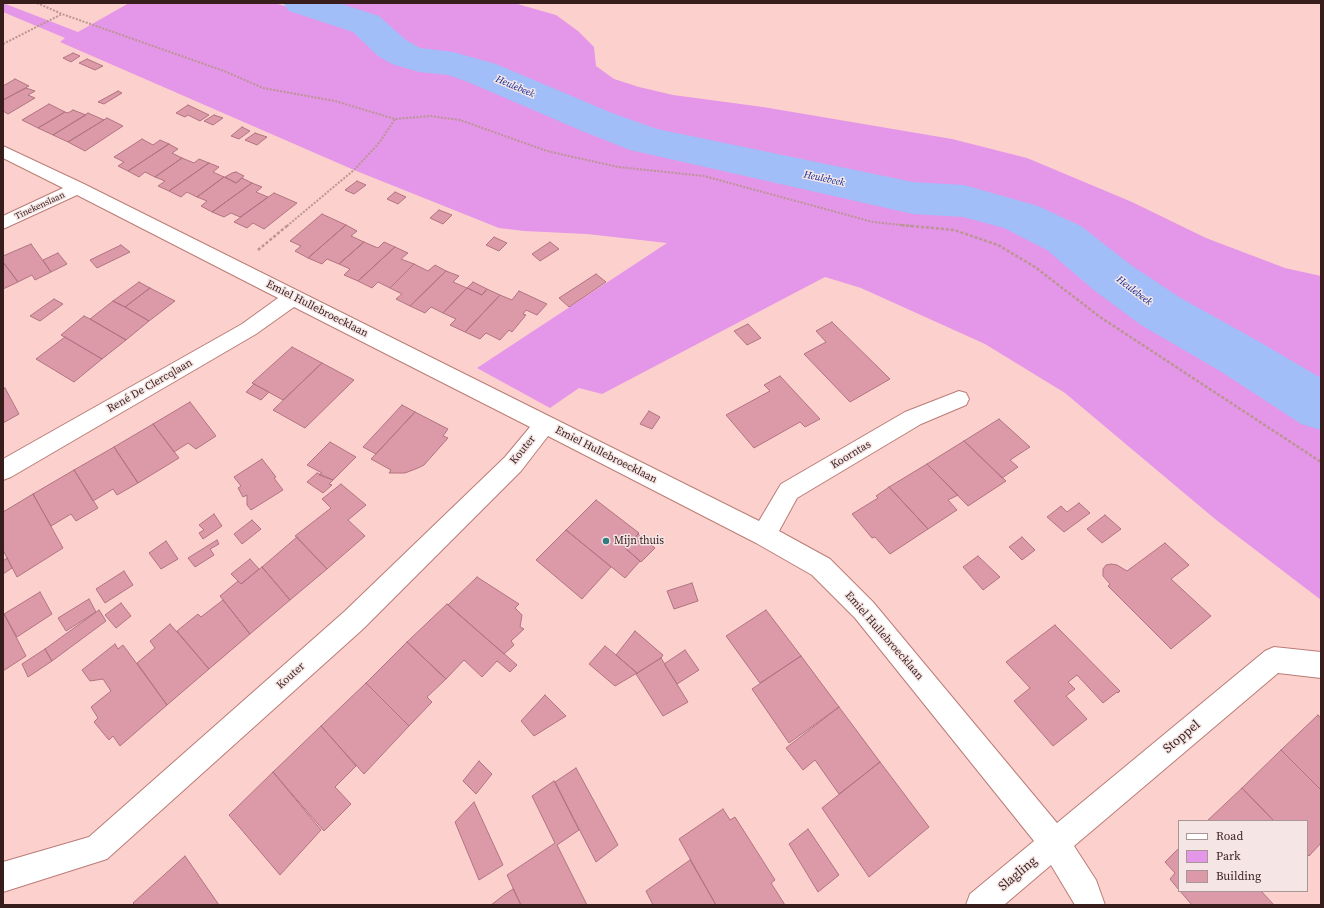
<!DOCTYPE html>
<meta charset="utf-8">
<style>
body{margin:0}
#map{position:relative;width:1324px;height:908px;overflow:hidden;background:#fcd1cd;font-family:"Source Serif 4",serif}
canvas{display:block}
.frame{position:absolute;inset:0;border:4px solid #371d1b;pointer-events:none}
.legend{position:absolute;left:1178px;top:820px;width:130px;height:72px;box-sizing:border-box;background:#f5e6e5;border:1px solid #a99694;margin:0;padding:5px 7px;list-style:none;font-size:12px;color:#371d1b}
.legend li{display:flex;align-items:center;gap:8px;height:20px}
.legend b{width:20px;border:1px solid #a99694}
</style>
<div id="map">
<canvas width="1324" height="908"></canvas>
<div class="frame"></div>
<ul class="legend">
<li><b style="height:5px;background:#fff"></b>Road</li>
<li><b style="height:11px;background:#e496e8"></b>Park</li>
<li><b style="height:11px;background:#dc9aa8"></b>Building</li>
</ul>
</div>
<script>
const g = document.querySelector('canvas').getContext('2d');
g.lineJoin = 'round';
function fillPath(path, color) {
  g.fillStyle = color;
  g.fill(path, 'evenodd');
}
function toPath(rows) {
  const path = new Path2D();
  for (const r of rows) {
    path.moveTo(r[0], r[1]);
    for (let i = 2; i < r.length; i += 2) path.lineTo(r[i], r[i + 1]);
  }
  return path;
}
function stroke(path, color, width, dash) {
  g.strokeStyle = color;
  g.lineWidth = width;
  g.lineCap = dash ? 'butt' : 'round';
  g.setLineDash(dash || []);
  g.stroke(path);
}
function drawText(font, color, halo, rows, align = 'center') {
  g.font = font + ' "Source Serif 4",serif';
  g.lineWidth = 3;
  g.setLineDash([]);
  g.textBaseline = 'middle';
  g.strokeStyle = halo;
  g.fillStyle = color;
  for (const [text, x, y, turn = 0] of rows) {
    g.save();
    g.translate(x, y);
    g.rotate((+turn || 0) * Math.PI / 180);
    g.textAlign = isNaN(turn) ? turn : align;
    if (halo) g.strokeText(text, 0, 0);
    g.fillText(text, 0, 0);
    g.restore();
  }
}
fillPath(toPath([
 [3,3,78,32,129,3,274,3,314,14,339,23,357,27,379,48,395,59,410,65,436,67,485,79,575,121,628,142,918,206,965,208,993,215,1029,227,1061,245,1107,280,1192,337,1321,417,1321,600,1215,519,1065,393,985,344,861,288,825,277,602,394,579,388,550,408,477,368,667,243,587,234,524,231,499,228,354,170,60,42,65,38,3,12],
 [318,3,514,3,556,15,578,31,594,47,596,66,614,79,639,87,673,95,763,107,952,139,1027,158,1132,202,1206,238,1285,268,1321,276,1321,398,1174,311,1095,257,1072,236,1055,226,994,203,847,179,642,134,475,67,456,60,422,54,401,44,368,18]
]), '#e496e8');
fillPath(toPath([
 [283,3,339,3,379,16,406,40,420,48,453,52,496,64,612,113,657,129,913,182,964,185,1038,206,1081,226,1131,265,1179,297,1258,341,1321,378,1321,430,1301,424,1220,371,1141,325,1095,291,1047,250,1004,228,963,217,913,214,630,150,582,131,468,82,448,75,419,72,392,64,378,56,353,32,289,11,283,3]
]), '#a2bef9');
const building = toPath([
 [73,53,80,56,71,62,63,58,73,53],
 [87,59,103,66,95,70,79,63,87,59],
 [15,79,29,86,3,100,3,86,15,79],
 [26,88,35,91,28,95,35,98,8,114,3,111,3,100,26,88],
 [118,91,122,93,104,104,98,102,118,91],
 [49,104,65,112,38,128,22,120,49,104],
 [188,105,209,115,200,121,188,115,185,117,176,113,188,105],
 [73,110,86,115,53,135,38,128,65,112,68,113,73,110],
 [88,113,104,120,68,142,53,135,88,113],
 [214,115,223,118,213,125,204,121,214,115],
 [107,118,123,126,85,151,68,142,107,118],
 [242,127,250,131,239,139,231,136,242,127],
 [255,133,267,137,257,145,245,140,255,133],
 [142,139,153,145,160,140,169,144,128,171,118,166,124,162,114,157,142,139],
 [169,144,178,149,172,153,182,158,155,177,145,172,139,177,128,171,169,144],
 [182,158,194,163,199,159,209,163,169,191,158,186,165,181,155,177,182,158],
 [209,163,219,167,213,172,224,177,197,197,187,192,181,197,169,191,209,163],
 [236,172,244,176,236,183,225,177,232,173,236,172],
 [224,177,236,183,242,178,252,183,212,212,201,206,207,201,197,197,224,177],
 [357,181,366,185,354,194,345,190,357,181],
 [252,183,262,187,256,192,268,197,240,217,231,213,224,217,212,212,252,183],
 [395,192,406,197,398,204,387,199,395,192],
 [274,193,297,203,264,229,253,223,247,228,234,222,274,193],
 [439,210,452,215,443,224,430,218,439,210],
 [322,214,346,225,308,258,295,251,301,246,290,241,322,214],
 [346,225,357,231,351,236,364,242,339,264,327,259,322,264,308,258,346,225],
 [494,237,507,243,499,251,486,245,494,237],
 [364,242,378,248,384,242,395,247,358,281,344,275,350,269,339,264,364,242],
 [550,242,559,249,540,261,532,254,550,242],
 [31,244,51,272,35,280,32,275,18,282,3,262,3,256,31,244],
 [121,245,130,252,97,268,90,260,121,245],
 [395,247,408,253,401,259,414,264,390,288,378,282,372,288,358,281,395,247],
 [58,253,67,264,51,272,43,260,58,253],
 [3,262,18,282,3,289,3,262],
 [414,264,428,271,435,265,446,271,410,306,396,299,402,294,390,288,414,264],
 [446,271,459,276,453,282,467,288,443,313,431,307,425,313,410,306,446,271],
 [596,274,606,282,569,307,559,298,596,274],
 [139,282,150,288,125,307,113,301,139,282],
 [473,282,487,289,482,295,467,288,473,282],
 [150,288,175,301,149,321,125,307,150,288],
 [467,288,482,295,487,289,500,295,465,332,450,325,456,319,443,313,467,288],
 [519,291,547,304,537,315,526,310,523,314,526,315,512,332,509,330,500,340,486,333,480,339,465,332,500,295,512,300,519,291],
 [54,299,63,304,40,321,30,316,54,299],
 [113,301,125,307,149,321,126,340,90,319,113,301],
 [84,316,90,319,126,340,102,359,61,335,84,316],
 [832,322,890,379,850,402,804,354,826,342,816,331,832,322],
 [748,324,761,338,747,345,734,331,748,324],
 [65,337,102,359,74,382,36,359,65,337],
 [292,347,322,363,283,400,252,383,292,347],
 [322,363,354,380,305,428,273,410,322,363],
 [780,376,820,419,805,427,800,422,754,448,726,415,770,391,764,385,780,376],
 [254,384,269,392,261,400,246,392,254,384],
 [5,388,19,414,3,423,3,389,5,388],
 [190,402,216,436,196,449,188,443,174,452,153,424,190,402],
 [402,405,415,412,376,454,363,447,402,405],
 [649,411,660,417,652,429,640,424,649,411],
 [415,412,448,429,443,436,448,438,424,465,418,468,405,473,389,473,391,470,371,459,415,412],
 [999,419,1030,447,1010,460,1018,467,1002,478,964,441,999,419],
 [153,424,179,458,138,483,114,447,153,424],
 [964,441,1006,481,968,506,927,464,964,441],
 [330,442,356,457,333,480,319,475,322,473,307,465,330,442],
 [114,447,138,483,117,495,113,489,93,501,74,470,114,447],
 [262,459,276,477,274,478,283,490,251,510,247,505,247,495,243,497,238,488,241,486,234,477,262,459],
 [927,464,958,495,948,500,957,510,928,529,889,487,927,464],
 [74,470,98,508,76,521,71,514,51,526,33,494,74,470],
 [317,473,333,480,329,484,332,485,323,493,307,482,317,473],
 [341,484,366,505,348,520,365,536,327,569,295,536,331,508,322,499,341,484],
 [889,487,928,529,890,554,875,537,872,538,852,514,878,498,876,496,889,487],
 [33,494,63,548,17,577,3,550,3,512,33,494],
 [596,500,639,533,625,548,640,561,625,578,566,530,596,500],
 [1079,503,1090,513,1064,532,1047,517,1061,506,1067,512,1079,503],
 [214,514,222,526,203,539,199,533,204,530,199,525,214,514],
 [1105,515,1121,529,1102,543,1087,529,1105,515],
 [252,520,261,529,242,544,234,534,252,520],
 [566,530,611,567,582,599,536,560,566,530],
 [638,534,655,548,641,562,625,548,638,534],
 [297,537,327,569,290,600,262,567,297,537],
 [1022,537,1035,550,1022,560,1009,547,1022,537],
 [217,540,219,544,210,549,214,555,195,567,188,558,217,540],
 [166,541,178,559,161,569,149,553,166,541],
 [1165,543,1189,565,1171,579,1211,616,1171,649,1108,586,1110,584,1103,576,1103,569,1106,565,1111,564,1117,565,1127,571,1165,543],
 [978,556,1000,577,983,590,963,567,978,556],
 [7,558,12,568,3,574,3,561,7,558],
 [250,559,259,569,241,584,231,574,250,559],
 [262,567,290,600,250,634,220,596,238,581,241,584,262,567],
 [124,571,133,585,105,603,96,589,124,571],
 [477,577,519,604,515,608,522,615,520,627,524,629,511,641,514,645,504,654,448,605,477,577],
 [692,583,698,601,674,609,667,591,692,583],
 [40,592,52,614,17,637,4,614,40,592],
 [89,599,96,612,66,631,58,618,89,599],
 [223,600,250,634,209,669,177,631,198,614,201,617,223,600],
 [121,603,131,616,116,628,105,615,121,603],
 [447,604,517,665,510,672,497,661,482,677,464,660,446,679,407,642,447,604],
 [99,610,106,621,52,661,45,649,99,610],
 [766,610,801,656,760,683,726,636,766,610],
 [4,614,26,656,3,671,3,615,4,614],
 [170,624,209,669,167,705,137,663,155,648,150,641,170,624],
 [1055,625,1120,691,1118,693,1117,692,1103,703,1077,675,1068,682,1075,689,1066,696,1087,719,1053,746,1014,701,1030,688,1006,662,1055,625],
 [635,631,663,655,661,658,637,673,616,655,635,631],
 [407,642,446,679,427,697,432,702,409,726,366,683,407,642],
 [115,644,118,649,123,645,167,705,120,746,113,736,109,740,94,722,98,718,91,707,111,691,103,679,90,681,82,670,115,644],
 [605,646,616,655,637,673,615,686,589,664,605,646],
 [45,649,52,661,28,677,22,664,45,649],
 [685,650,699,670,677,684,664,664,685,650],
 [801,656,839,707,789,743,752,689,801,656],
 [661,658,688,702,663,716,636,674,661,658],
 [366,683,409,726,364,774,321,726,366,683],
 [545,695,566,716,534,736,521,721,545,695],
 [839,707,880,762,839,794,815,760,803,770,786,748,839,707],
 [1318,715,1321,718,1321,790,1281,750,1318,715],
 [321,726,356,766,335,787,351,804,324,831,273,772,321,726],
 [1281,750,1321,790,1321,843,1309,856,1307,854,1307,821,1274,821,1242,788,1281,750],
 [479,761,492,774,476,794,463,781,479,761],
 [880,762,929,827,869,877,822,808,880,762],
 [576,768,618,845,596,862,555,782,576,768],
 [273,772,321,830,280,875,229,815,273,772],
 [554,781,579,830,557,845,587,905,521,905,507,875,555,843,532,796,554,781],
 [1242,788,1274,821,1207,821,1242,788],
 [474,802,503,865,479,880,455,822,474,802],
 [723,809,730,820,735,817,775,880,771,883,785,905,716,905,679,839,723,809],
 [808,829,839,875,818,892,789,844,808,829],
 [1179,848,1179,890,1170,879,1175,873,1165,862,1179,848],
 [185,856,219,905,135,905,133,903,185,856],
 [690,860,716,905,653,905,646,891,690,860],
 [513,889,521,905,491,905,504,895,513,889],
 [1180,891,1261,891,1274,905,1192,905,1180,891]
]);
fillPath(building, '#dc9aa8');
stroke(building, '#b17381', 1);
const minor = toPath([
 [3,146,84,184,759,521,781,484,905,412,959,391,966,393,969,399,966,405,921,424,797,498,779,531,830,559,873,602,1057,823,1265,651,1274,647,1321,652,1321,678,1278,673,1074,846,1096,880,1105,905,1075,905,1051,865,1004,905,966,905,970,894,1034,841,855,618,812,575,756,543,548,436,521,471,363,629,107,859,3,892,3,862,89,837,345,611,505,457,530,427,294,307,256,334,11,477,3,480,3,459,242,324,278,298,77,195,3,229,3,216,63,188,3,158,3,146]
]);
stroke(minor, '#bb7c76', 2);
stroke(toPath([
 [37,3,62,14,224,71,263,88,335,101,395,119,430,116,460,120,547,151,618,167,704,176,873,222,911,226],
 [3,44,62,14],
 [287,226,354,170,379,143,395,119]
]), '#ba9592', 2, [2, 1.5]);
stroke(toPath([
 [901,225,954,230,998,245,1035,267,1100,317,1321,462],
 [258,250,288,225]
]), '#ba9592', 2.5, [3, 2]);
fillPath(minor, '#fff');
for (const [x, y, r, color] of [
 [606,541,4,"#337b83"]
]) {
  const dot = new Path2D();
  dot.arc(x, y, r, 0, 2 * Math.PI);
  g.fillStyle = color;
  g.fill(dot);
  stroke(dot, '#f5e6e5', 1.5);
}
drawText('9px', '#371d1b', '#f5e6e5', [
 ["Tinekenslaan",40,206,-25]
]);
drawText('italic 10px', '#0a2896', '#f5e6e5', [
 ["Heulebeek",515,87,23],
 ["Heulebeek",824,179,12],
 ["Heulebeek",1134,291,37]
]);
drawText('11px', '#371d1b', '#f5e6e5', [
 ["Emiel Hullebroecklaan",317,309,27],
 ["René De Clercqlaan",150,386,-30],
 ["Kouter",523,450,-51],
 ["Emiel Hullebroecklaan",606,455,27],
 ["Koorntas",851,455,-31],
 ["Emiel Hullebroecklaan",884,636,49],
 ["Kouter",291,676,-42]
]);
drawText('11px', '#371d1b', '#f5e6e5', [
 ["Mijn thuis",614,541]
], 'left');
drawText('13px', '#371d1b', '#f5e6e5', [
 ["Stoppel",1182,737,-40],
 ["Slagling",1018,874,-40]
]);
</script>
